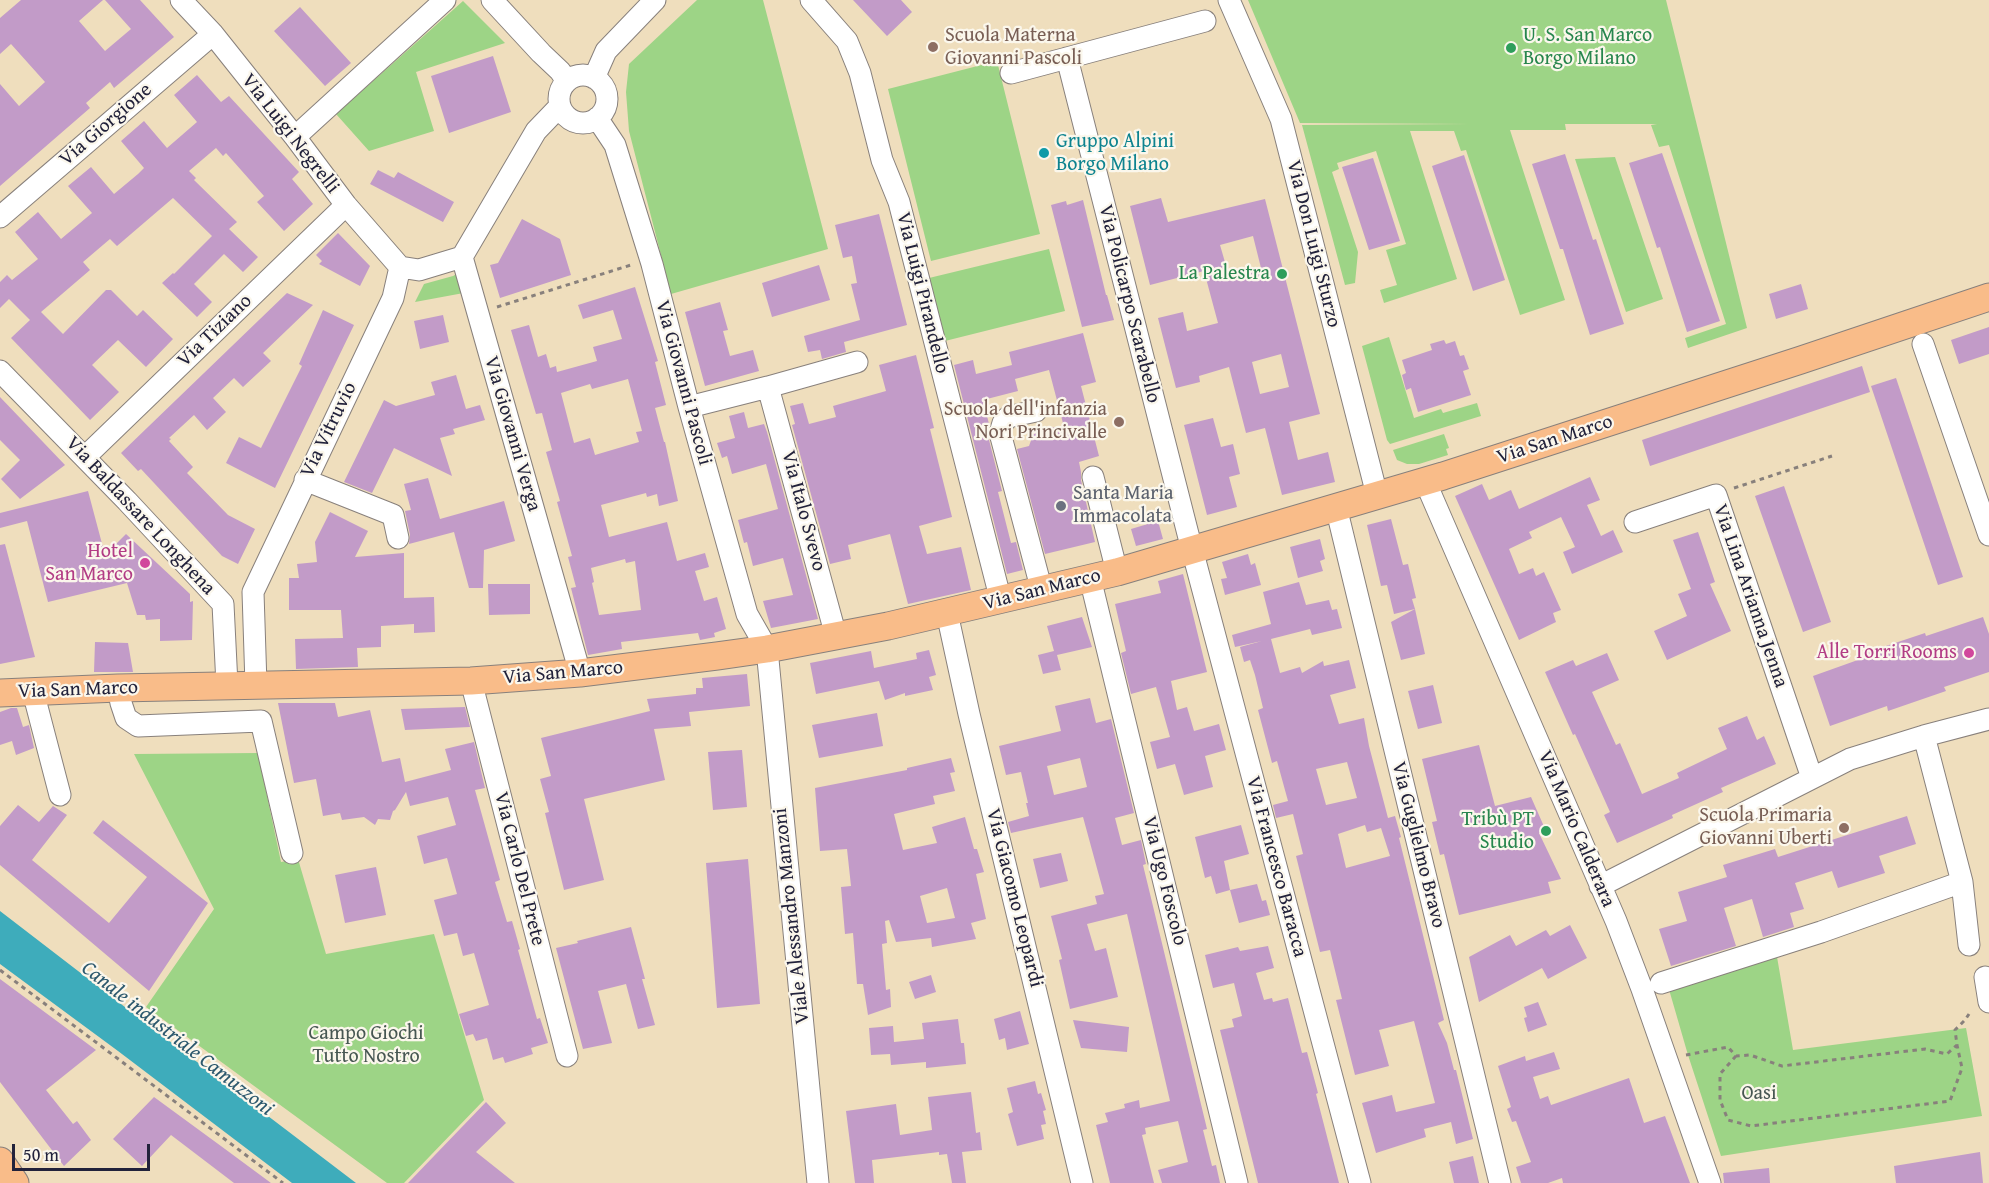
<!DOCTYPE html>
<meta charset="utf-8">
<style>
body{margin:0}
#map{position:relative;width:1989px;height:1183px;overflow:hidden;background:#efdebd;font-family:"Gentium Book Plus",serif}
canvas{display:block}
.scale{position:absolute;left:12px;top:1144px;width:138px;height:27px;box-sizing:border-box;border:3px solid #22223b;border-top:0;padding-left:8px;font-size:18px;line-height:21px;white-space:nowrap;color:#22223b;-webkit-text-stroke:4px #fbf7ec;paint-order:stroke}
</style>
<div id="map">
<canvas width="1989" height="1183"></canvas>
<div class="scale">50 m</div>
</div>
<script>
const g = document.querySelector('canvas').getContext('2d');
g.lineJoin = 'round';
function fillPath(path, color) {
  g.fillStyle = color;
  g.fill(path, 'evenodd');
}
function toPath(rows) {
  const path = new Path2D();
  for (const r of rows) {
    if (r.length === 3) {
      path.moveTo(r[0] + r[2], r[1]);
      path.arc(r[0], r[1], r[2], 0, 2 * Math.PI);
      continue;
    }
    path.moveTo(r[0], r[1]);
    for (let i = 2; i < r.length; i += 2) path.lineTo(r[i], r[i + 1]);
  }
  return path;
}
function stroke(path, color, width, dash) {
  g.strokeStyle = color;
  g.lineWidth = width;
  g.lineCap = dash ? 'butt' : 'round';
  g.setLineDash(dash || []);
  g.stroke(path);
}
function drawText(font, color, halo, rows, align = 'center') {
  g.font = font + ' "Gentium Book Plus",serif';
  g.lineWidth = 4.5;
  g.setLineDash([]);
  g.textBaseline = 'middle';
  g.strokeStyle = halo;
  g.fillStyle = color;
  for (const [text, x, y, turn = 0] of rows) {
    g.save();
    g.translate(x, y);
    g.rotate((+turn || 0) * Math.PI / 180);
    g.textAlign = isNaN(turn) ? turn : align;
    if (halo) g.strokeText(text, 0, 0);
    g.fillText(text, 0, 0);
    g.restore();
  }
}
fillPath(toPath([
 [697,0,763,0,828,249,671,294,629,131,626,92,629,64],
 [1248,0,1666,0,1747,328,1688,348,1685,338,1726,324,1669,145,1659,147,1651,125,1657,124,1565,124,1566,130,1510,130,1565,300,1520,315,1466,150,1461,151,1454,131,1410,131,1457,279,1384,303,1380,290,1397,285,1386,250,1406,244,1376,151,1337,163,1339,169,1332,172,1358,252,1355,283,1345,285,1302,125,1469,124,1300,123],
 [463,1,505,43,416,72,434,131,369,151,336,114],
 [997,61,1040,234,931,261,888,89],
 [1615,157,1663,299,1626,312,1575,159],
 [1049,249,1065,311,945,341,929,278],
 [462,271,469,292,415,302,424,284,453,276],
 [1389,337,1414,418,1441,409,1443,413,1477,403,1481,416,1390,444,1387,440,1362,346],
 [1444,434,1449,448,1446,449,1448,455,1419,464,1407,464,1397,460,1393,450],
 [258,753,281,862,298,859,326,954,434,934,484,1100,404,1183,387,1183,146,1007,214,909,134,754],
 [1776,951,1793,1050,1966,1028,1982,1116,1721,1156,1688,1055,1668,986]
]), '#9dd486');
fillPath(toPath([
 [0,911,134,1014,356,1183,292,1183,118,1051,0,964]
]), '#3eacbb');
fillPath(toPath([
 [21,0,103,0,79,21,105,51,131,29,105,0,140,0,174,37,114,88,110,82,86,103,90,108,0,186,0,84,19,106,45,82,11,44,0,54,0,18],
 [853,0,901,0,912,12,887,36],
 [300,7,351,63,325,86,274,31],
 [493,56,511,112,449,133,431,76],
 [197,75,221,102,229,96,299,172,292,179,313,204,284,231,257,202,264,196,226,153,223,156,216,148,189,171,196,178,194,180,237,222,229,229,258,257,243,272,224,254,194,284,212,302,197,317,162,283,173,273,174,274,212,236,173,198,117,246,110,239,83,262,90,270,41,312,63,334,106,290,111,290,137,316,143,310,173,339,146,367,118,340,92,365,119,392,90,420,11,338,30,320,9,299,0,308,0,282,7,275,12,280,38,259,15,232,38,212,61,239,92,213,68,186,91,167,114,194,138,174,144,168,121,141,144,121,167,148,197,122,174,95],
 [1662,153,1720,321,1687,332,1660,247,1657,248,1629,163],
 [1565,154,1593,240,1596,239,1624,324,1590,335,1563,249,1560,249,1532,164],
 [1464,155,1505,280,1473,291,1432,166],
 [1373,158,1400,241,1369,250,1342,167],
 [378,170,394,178,398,172,454,202,443,222,370,184],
 [1161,198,1168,222,1265,199,1320,414,1289,422,1298,460,1328,452,1335,482,1282,495,1265,428,1246,433,1229,367,1199,376,1200,382,1176,388,1158,318,1183,312,1187,331,1218,323,1204,271,1150,285,1130,206],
 [1253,236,1261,268,1229,276,1220,245],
 [1281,354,1289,387,1260,394,1252,362],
 [1083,200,1106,295,1107,295,1114,320,1082,327,1051,205,1066,201,1067,205],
 [879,214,907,325,844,342,846,352,822,359,820,350,808,352,804,336,860,320,851,284,857,283,852,256,843,258,835,225],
 [522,219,560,239,571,275,500,298,490,265,498,263],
 [338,233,370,266,360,286,319,264,322,261,316,255],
 [819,265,830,300,772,317,762,283],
 [1801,284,1808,309,1776,319,1769,294],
 [635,287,658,361,655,362,666,405,655,408,664,442,665,442,678,501,659,506,657,494,647,497,646,493,601,505,609,537,667,522,677,561,705,553,709,567,695,571,704,601,717,597,726,629,714,633,715,637,700,640,698,633,621,642,622,649,588,655,571,588,576,587,568,557,572,556,557,502,560,501,546,452,552,450,542,413,536,414,511,330,529,325,538,357,546,354,550,368,556,366,557,372,597,361,593,347,622,339,613,310,583,319,578,305],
 [628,379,642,431,636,432,639,442,595,455,590,438,574,443,561,393,590,384,592,389],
 [625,559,626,563,635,561,641,610,599,615,592,583,594,582,591,568],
 [287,293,313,305,263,353,271,361,243,387,234,378,213,398,226,412,207,430,194,415,169,438,171,439,169,441,193,467,187,473,228,515,255,529,238,564,222,556,141,469,138,471,121,453],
 [720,302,728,330,723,331,730,356,753,350,759,371,705,386,685,312],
 [323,310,354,325,275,488,226,463,239,437,261,448,302,366,299,364],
 [443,315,449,342,420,349,414,321],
 [1989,327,1989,354,1959,364,1951,340],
 [1083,333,1096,382,1081,386,1099,456,1079,462,1081,472,1081,480,1095,542,1045,554,1017,449,1029,446,1033,435,1041,428,1064,427,1049,370,1015,379,1018,391,983,400,989,424,988,436,1002,491,998,492,1011,543,1016,542,1023,570,1007,574,954,365,973,360,976,374,1012,365,1009,352],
 [1444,340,1446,344,1455,341,1460,356,1464,355,1469,369,1463,371,1471,395,1418,412,1411,388,1406,390,1402,375,1406,373,1402,360,1432,350,1430,344],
 [916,355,934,428,930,429,952,517,919,526,927,554,961,547,971,590,908,604,890,534,848,545,851,559,830,564,792,425,795,424,790,406,803,403,809,424,836,417,833,406,886,391,879,365],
 [1862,366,1870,392,1650,466,1642,440],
 [456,375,466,409,480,405,485,420,453,429,455,434,440,438,452,476,394,448,372,493,344,482,384,400,396,406,435,395,431,382],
 [1896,378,1963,577,1938,585,1871,386],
 [0,397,65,465,20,499,1,479,20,460,0,440],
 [744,412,748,428,764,424,767,432,818,619,771,628,763,601,793,595,783,558,753,566,747,542,744,543,738,520,778,509,766,464,732,474,727,456,722,458,717,443,735,438,729,416],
 [1213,418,1221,447,1233,444,1240,474,1229,477,1237,507,1207,515,1184,425],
 [1590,477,1600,500,1587,505,1601,536,1613,530,1623,552,1572,574,1563,552,1575,547,1561,517,1529,532,1532,538,1509,549,1519,574,1533,568,1536,576,1544,572,1561,610,1553,613,1556,622,1519,640,1455,496,1482,484,1489,500,1511,490,1519,509],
 [428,478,440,519,504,501,515,541,484,550,483,588,469,588,454,532,409,544,410,535,405,511,411,510,404,484],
 [1784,486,1831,622,1803,632,1755,496],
 [88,491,105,555,126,534,190,594,190,602,193,601,192,640,160,641,160,619,146,620,145,615,137,615,127,583,48,602,27,521,0,528,0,513],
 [330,512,368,531,355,557,404,553,404,598,434,597,435,632,414,633,414,624,381,626,381,647,357,648,358,667,296,669,295,639,343,638,341,610,289,610,289,578,299,578,297,564,317,562,315,542],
 [1391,519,1403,565,1408,564,1416,598,1412,599,1415,609,1394,614,1387,585,1381,586,1367,525],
 [1158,521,1163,539,1136,546,1131,529],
 [1698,532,1715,582,1710,584,1731,631,1667,660,1654,631,1687,616,1678,594,1691,589,1673,540],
 [1320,539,1325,559,1320,561,1323,571,1298,578,1290,547],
 [5,544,35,657,0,664,0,545],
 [1248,554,1251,565,1255,563,1261,585,1225,595,1221,579,1227,578,1222,562],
 [1183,574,1207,672,1171,681,1177,710,1187,707,1194,731,1219,724,1226,750,1205,756,1213,787,1184,795,1175,764,1157,769,1150,742,1170,737,1156,687,1131,694,1121,653,1126,651,1115,604,1161,593,1158,581],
 [1299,582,1306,605,1329,600,1332,610,1337,609,1342,628,1312,635,1310,629,1271,639,1280,673,1300,667,1302,673,1323,661,1324,666,1349,660,1356,688,1330,695,1339,724,1364,718,1369,746,1388,818,1395,816,1401,837,1399,838,1444,1020,1438,1023,1447,1043,1454,1070,1456,1070,1473,1139,1456,1144,1451,1122,1424,1129,1426,1137,1376,1153,1362,1103,1392,1095,1396,1112,1435,1103,1414,1021,1379,1030,1389,1066,1355,1075,1336,1000,1342,999,1330,950,1320,952,1296,856,1303,854,1293,814,1276,818,1273,805,1288,801,1277,761,1272,763,1258,710,1263,708,1255,675,1250,660,1244,662,1240,647,1262,641,1235,647,1232,635,1271,624,1263,592],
 [1347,762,1357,798,1326,805,1316,769],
 [1365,825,1367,832,1381,828,1390,856,1346,868,1338,834],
 [488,584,530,584,530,614,489,615],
 [1415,609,1425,654,1401,660,1391,622],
 [1082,617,1092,647,1057,655,1061,670,1043,674,1038,655,1054,651,1047,626],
 [1983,617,1989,634,1989,672,1944,687,1946,691,1888,711,1887,706,1830,726,1813,676,1869,656,1868,652,1925,633,1926,636],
 [95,642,128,643,133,672,94,672],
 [929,650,936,675,929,677,933,690,905,696,905,693,885,700,879,681,816,694,810,663,871,651,874,668,917,659,916,653],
 [1607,653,1619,680,1592,692,1616,745,1620,743,1642,794,1679,778,1677,773,1727,749,1718,728,1747,716,1757,740,1764,736,1776,764,1721,788,1723,792,1672,815,1673,818,1617,843,1604,815,1610,812,1575,734,1573,735,1545,672,1573,660,1576,666],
 [747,674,750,706,689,712,691,726,654,729,665,780,584,799,604,880,564,890,545,813,549,812,540,779,551,776,541,738,650,711,647,699,696,694,696,688,703,688,702,678],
 [1433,685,1442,723,1418,729,1408,691],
 [1090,698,1096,723,1111,719,1134,813,1115,818,1122,845,1141,840,1146,864,1143,865,1207,1129,1203,1130,1212,1166,1216,1165,1220,1183,1162,1183,1158,1170,1188,1162,1178,1121,1145,1128,1146,1134,1142,1135,1154,1183,1110,1183,1096,1125,1108,1122,1105,1113,1125,1108,1124,1104,1139,1100,1140,1108,1170,1101,1127,914,1087,924,1095,951,1106,948,1118,997,1070,1009,1059,960,1062,959,1051,916,1097,904,1095,896,1104,894,1083,817,1011,833,1008,822,1029,816,1026,803,1028,803,1021,772,1006,775,999,746,1061,731,1055,706],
 [1080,758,1087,787,1054,795,1047,766],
 [278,703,335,703,338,717,370,710,382,762,400,758,405,782,451,770,445,749,474,742,485,788,475,790,500,880,495,882,507,922,512,921,520,949,518,950,537,1019,540,1018,548,1043,531,1048,533,1054,505,1063,503,1057,493,1060,487,1038,476,1041,473,1034,466,1036,459,1014,489,1005,474,953,463,956,457,933,444,936,434,900,457,894,447,858,424,864,417,836,456,825,448,797,410,806,406,792,395,810,393,811,390,820,378,819,375,825,364,817,342,820,340,813,323,816,316,779,294,783],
 [465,707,470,727,405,730,401,709],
 [11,708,17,708,23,727,29,725,34,748,16,755,12,741,0,745,0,712],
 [877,713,883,746,819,758,812,725],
 [1479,745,1495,806,1531,797,1546,831,1539,833,1561,879,1548,882,1551,893,1459,915,1444,854,1440,855,1432,822,1437,821,1422,759],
 [742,750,747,807,713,810,708,752],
 [951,758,955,772,950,773,955,791,933,796,935,804,894,814,903,850,937,843,932,827,965,817,974,849,977,849,984,872,976,874,986,919,971,923,976,939,932,947,931,938,896,942,889,920,885,921,887,943,882,944,886,990,890,989,891,1007,868,1015,863,984,857,984,853,933,845,934,841,887,851,886,847,849,820,851,815,788,907,770,907,768],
 [947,888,955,918,927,923,920,896],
 [18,805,39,822,53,806,67,815,32,860,109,923,147,877,93,833,103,820,208,903,149,991,0,865,0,826],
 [1907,816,1916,844,1879,856,1885,873,1838,888,1832,871,1795,883,1804,909,1790,913,1794,927,1763,937,1752,899,1724,908,1736,946,1671,966,1659,929,1687,921,1678,892,1727,877,1723,865,1775,849,1778,857],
 [1241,825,1249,854,1224,861,1230,890,1216,894,1211,876,1205,878,1195,837],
 [1061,853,1068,881,1040,888,1033,859],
 [748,859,760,1004,717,1008,706,863],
 [376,867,386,915,345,923,335,875],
 [1257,884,1262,901,1266,900,1270,915,1239,923,1230,890],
 [1570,925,1587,958,1548,979,1542,968,1479,1002,1469,957,1510,935,1516,946,1546,930,1550,936],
 [631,927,645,979,642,979,655,1025,638,1029,626,984,598,991,612,1043,583,1049,556,948,578,943,577,941],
 [1268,946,1274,968,1256,973,1264,1000,1272,998,1273,1002,1288,998,1302,1053,1307,1052,1318,1093,1316,1094,1339,1183,1258,1183,1220,1030,1234,1027,1232,1019,1242,1016,1234,983,1213,988,1205,955,1238,947,1240,951],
 [931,975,936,992,915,999,909,982],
 [0,979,96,1050,46,1090,73,1124,77,1121,91,1140,64,1166,0,1082],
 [1538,1002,1547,1025,1528,1032,1524,1018,1527,1017,1524,1007],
 [1020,1011,1029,1044,1007,1050,1005,1038,999,1040,994,1019],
 [958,1019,961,1043,964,1043,966,1064,926,1068,926,1062,891,1065,890,1054,871,1055,869,1028,893,1026,894,1042,924,1039,922,1023],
 [1073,1020,1129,1027,1127,1052,1081,1048],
 [1554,1052,1560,1069,1533,1077,1540,1099,1548,1096,1551,1105,1557,1103,1629,1078,1644,1123,1665,1116,1690,1183,1563,1183,1562,1178,1548,1183,1521,1183,1516,1167,1531,1162,1516,1121,1512,1122,1507,1109,1511,1107,1498,1066,1525,1056,1526,1061],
 [1035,1081,1038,1094,1041,1093,1046,1110,1043,1111,1046,1124,1041,1125,1044,1139,1017,1146,1008,1114,1013,1112,1007,1088],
 [971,1092,976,1133,980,1132,982,1150,962,1152,966,1183,952,1183,947,1154,939,1155,939,1152,872,1160,874,1183,855,1183,846,1111,896,1104,900,1135,932,1130,928,1097],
 [154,1097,225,1149,271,1183,234,1183,171,1135,142,1166,113,1139],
 [486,1102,506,1123,476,1152,515,1183,408,1183],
 [1980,1152,1983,1183,1896,1183,1894,1166],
 [1473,1156,1479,1183,1454,1183,1449,1162],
 [1769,1168,1770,1183,1724,1183,1723,1173]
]), '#c29bc8');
const minor = toPath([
 [181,0,213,34,295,137,346,205,400,267],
 [492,0,541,53,560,71,567,81],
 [811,0,847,41,860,73,882,160,899,202,1001,601],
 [1229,0,1281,119,1377,495],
 [1067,58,1188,534,1360,1183],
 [1011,73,1205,21],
 [583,99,24],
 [594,78,606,51,655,0],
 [597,118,615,145,652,264,689,407,747,614,767,649,818,1183],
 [295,137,445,0],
 [0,217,213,34],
 [462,257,580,673],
 [462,257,536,131,560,106],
 [400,267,419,270,462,257],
 [1923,344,1989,535],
 [0,371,127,501,223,604,227,685],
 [768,387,857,362],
 [689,407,768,387,836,636],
 [1036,411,1008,417,1003,423,1000,433,1042,591],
 [85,457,346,205],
 [1093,477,1117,572],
 [305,480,393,515,398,538],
 [1425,481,1616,921,1642,989,1710,1183],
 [1336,507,1500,1183],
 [1635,522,1716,495,1812,778],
 [1090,578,1237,1183],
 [947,613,969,714,1082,1183],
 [471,681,567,1056],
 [256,685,253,592,393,298,400,267],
 [118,688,121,703,126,718,138,726,261,721,292,853],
 [31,692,36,703,60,795],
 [1924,736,1962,882,1969,945],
 [1600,886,1850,759,1924,736,1989,719],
 [1985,977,1989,1002],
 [1661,983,1821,932,1962,882]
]);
const major = toPath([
 [0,693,118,688,471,681,580,673,717,656,767,649,888,626,1117,572,1443,476,1801,360,1989,297],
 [0,1161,15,1183]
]);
stroke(minor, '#88807c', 23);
stroke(major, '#88807c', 29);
stroke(toPath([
 [497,307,634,264],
 [1734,488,1832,456],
 [0,970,283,1183],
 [1686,1055,1728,1047,1736,1056,1750,1055,1782,1066,1925,1049,1947,1054,1957,1045,1955,1030,1965,1020,1969,1014],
 [1736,1056,1720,1074,1720,1100,1728,1120,1751,1126,1950,1101,1962,1068,1957,1045]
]), '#88807c', 3, [4.5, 4.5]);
stroke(minor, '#fff', 21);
stroke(major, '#f9bc89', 27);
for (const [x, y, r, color] of [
 [933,47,6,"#8d6e63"],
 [1511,48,6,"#2e9e5b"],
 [1044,153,6,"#0f9aa8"],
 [1282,274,6,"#2e9e5b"],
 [1119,422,6,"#8d6e63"],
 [1061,506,6,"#6b7280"],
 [145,563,6,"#d1479c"],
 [1969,653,6,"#d1479c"],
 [1844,828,6,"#8d6e63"],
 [1546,831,6,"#2e9e5b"]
]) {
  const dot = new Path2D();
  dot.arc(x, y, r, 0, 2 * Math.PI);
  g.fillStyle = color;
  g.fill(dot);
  stroke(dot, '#fbf7ec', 2);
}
drawText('20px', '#785e54', '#fbf7ec', [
 ["Scuola Materna",945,36,"left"],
 ["Giovanni Pascoli",945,59,"left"],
 ["Scuola dell'infanzia",1107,410],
 ["Nori Princivalle",1107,433],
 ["Scuola Primaria",1832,816],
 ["Giovanni Uberti",1832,839]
], 'right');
drawText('20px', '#27864d', '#fbf7ec', [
 ["U. S. San Marco",1523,36,"left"],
 ["Borgo Milano",1523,59,"left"],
 ["La Palestra",1270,274],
 ["Tribù PT",1534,820],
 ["Studio",1534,843]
], 'right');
drawText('20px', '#22223b', '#fbf7ec', [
 ["Via Giorgione",106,125,-41],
 ["Via Luigi Negrelli",290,134,52],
 ["Via Don Luigi Sturzo",1313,244,76],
 ["Via Luigi Pirandello",922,293,76],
 ["Via Policarpo Scarabello",1129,304,76],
 ["Via Tiziano",215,331,-44],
 ["Via Giovanni Pascoli",683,383,75],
 ["Via Vitruvio",329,430,-64],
 ["Via Giovanni Verga",512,434,74],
 ["Via San Marco",1555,440,-18],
 ["Via Italo Svevo",803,511,75],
 ["Via Baldassare Longhena",140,516,47],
 ["Via San Marco",1042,590,-14],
 ["Via Lina Arianna Jenna",1750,596,71],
 ["Via San Marco",563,673,-5],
 ["Via San Marco",78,690,-2],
 ["Via Mario Calderara",1576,829,67],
 ["Via Guglielmo Bravo",1418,845,76],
 ["Via Francesco Baracca",1276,867,75],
 ["Via Carlo Del Prete",519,869,76],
 ["Via Ugo Foscolo",1164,881,76],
 ["Via Giacomo Leopardi",1014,898,76],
 ["Viale Alessandro Manzoni",792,916,-96]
]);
drawText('20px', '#0d838f', '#fbf7ec', [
 ["Gruppo Alpini",1056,142],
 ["Borgo Milano",1056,165]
], 'left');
drawText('20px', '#5b616d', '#fbf7ec', [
 ["Santa Maria",1073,494],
 ["Immacolata",1073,517]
], 'left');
drawText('20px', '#b23c85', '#fbf7ec', [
 ["Hotel",133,552],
 ["San Marco",133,575],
 ["Alle Torri Rooms",1957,653]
], 'right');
drawText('20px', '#475752', '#fbf7ec', [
 ["Campo Giochi",366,1034],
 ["Tutto Nostro",366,1057],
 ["Oasi",1759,1094]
]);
drawText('italic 21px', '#2d596e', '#fbf7ec', [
 ["Canale industriale Camuzzoni",177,1039,38]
]);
</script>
